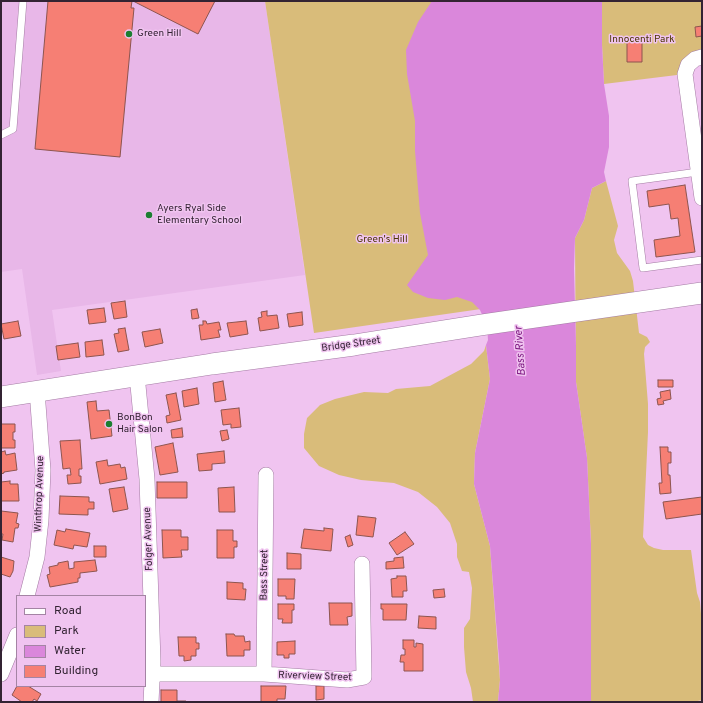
<!DOCTYPE html>
<style>
body{margin:0}
#map{position:relative;width:703px;height:703px;overflow:hidden;background:#f0c4f0;font-family:Overpass,sans-serif}
canvas{display:block}
.frame{position:absolute;inset:0;border:2px solid #332333;pointer-events:none}
.legend{position:absolute;left:16px;top:595px;width:130px;height:92px;box-sizing:border-box;background:#f0c4f0;border:1px solid #a484a4;margin:0;padding:5px 7px;list-style:none;font-size:12px;color:#332333}
.legend li{display:flex;align-items:center;gap:8px;height:20px}
.legend b{width:20px;border:1px solid #a484a4}
</style>
<div id="map">
<canvas width="703" height="703"></canvas>
<div class="frame"></div>
<ul class="legend">
<li><b style="height:5px;background:#fff"></b>Road</li>
<li><b style="height:11px;background:#d9bc7a"></b>Park</li>
<li><b style="height:11px;background:#da87db"></b>Water</li>
<li><b style="height:11px;background:#f67f74"></b>Building</li>
</ul>
</div>
<script>
const g = document.querySelector('canvas').getContext('2d');
g.lineJoin = 'round';
function fillPath(path, color) {
  g.fillStyle = color;
  g.fill(path, 'evenodd');
}
function toPath(rows) {
  const path = new Path2D();
  for (const r of rows) {
    path.moveTo(r[0], r[1]);
    for (let i = 2; i < r.length; i += 2) path.lineTo(r[i], r[i + 1]);
  }
  return path;
}
function stroke(path, color, width, dash) {
  g.strokeStyle = color;
  g.lineWidth = width;
  g.lineCap = dash ? 'butt' : 'round';
  g.setLineDash(dash || []);
  g.stroke(path);
}
function drawText(font, color, halo, rows, align = 'center') {
  g.font = font + ' Overpass,sans-serif';
  g.lineWidth = 3;
  g.setLineDash([]);
  g.textBaseline = 'middle';
  g.strokeStyle = halo;
  g.fillStyle = color;
  for (const [text, x, y, turn = 0] of rows) {
    g.save();
    g.translate(x, y);
    g.rotate((+turn || 0) * Math.PI / 180);
    g.textAlign = isNaN(turn) ? turn : align;
    if (halo) g.strokeText(text, 0, 0);
    g.fillText(text, 0, 0);
    g.restore();
  }
}
fillPath(toPath([
 [1,1,265,1,305,275,52,310,61,371,37,375,22,269,1,272]
]), '#e8b7e8');
fillPath(toPath([
 [265,1,457,1,488,308,314,333],
 [602,1,702,1,702,57,685,74,604,84,602,45],
 [606,181,618,226,614,240,617,253,630,271,633,281,639,333,647,337,650,342,645,347,644,354,648,404,648,432,643,537,648,545,654,548,663,550,691,550,697,593,700,602,702,626,702,700,693,702,591,702,591,544,587,458,576,382,575,238,584,220,592,188],
 [486,345,490,379,475,453,474,484,490,546,500,680,498,702,473,702,471,688,466,672,464,647,464,628,470,619,472,588,469,572,462,571,457,557,457,544,450,523,437,507,418,492,394,483,361,480,339,475,319,466,304,448,304,434,307,418,320,405,335,399,364,392,388,393,396,389,430,386,471,364,484,351]
]), '#d9bc7a');
fillPath(toPath([
 [432,1,602,1,602,45,604,84,609,116,609,147,604,172,606,181,592,188,584,220,575,238,574,268,576,346,576,382,587,458,591,544,591,702,498,702,500,680,499,660,490,546,474,484,475,453,490,379,486,345,488,340,487,326,480,310,472,302,457,297,445,300,428,298,413,292,407,285,428,255,420,213,415,151,415,121,407,74,406,50,418,22]
]), '#da87db');
const building = toPath([
 [48,1,132,1,131,8,134,8,120,157,35,149,48,1],
 [133,1,215,1,198,34,133,1],
 [702,26,702,36,696,37,695,27,702,26],
 [627,41,642,41,642,62,627,62,627,41],
 [685,185,695,252,656,257,654,240,680,236,678,218,671,219,669,204,649,207,647,191,685,185],
 [125,301,127,317,114,319,111,303,125,301],
 [104,308,106,322,89,324,87,310,104,308],
 [197,309,199,318,192,319,191,310,197,309],
 [267,311,267,316,277,315,279,328,260,331,258,318,262,317,261,312,267,311],
 [302,312,303,325,289,327,287,314,302,312],
 [18,321,21,336,4,339,1,324,18,321],
 [203,321,206,321,207,324,219,322,221,330,218,330,220,337,201,340,199,325,203,325,203,321],
 [246,321,248,334,230,337,227,323,246,321],
 [125,328,129,350,118,352,114,334,119,333,118,329,125,328],
 [160,329,163,343,145,347,142,332,160,329],
 [102,340,104,355,86,357,85,342,102,340],
 [78,343,80,357,58,360,56,346,78,343],
 [658,380,673,380,673,387,658,387,658,380],
 [223,381,226,400,215,402,213,383,223,381],
 [197,388,199,404,184,407,182,391,197,388],
 [670,390,671,399,663,401,664,404,658,405,657,399,661,398,660,392,670,390],
 [176,393,181,420,167,423,166,416,170,415,166,395,176,393],
 [96,401,97,411,109,410,112,436,91,439,87,402,96,401],
 [239,408,241,427,231,428,231,424,223,425,221,410,239,408],
 [1,424,15,424,15,432,13,432,13,440,15,440,15,448,1,448,1,424],
 [182,428,183,437,172,438,171,430,182,428],
 [227,430,229,439,222,441,220,431,227,430],
 [80,440,82,469,79,469,79,476,81,476,81,483,68,484,67,475,71,475,70,468,63,469,60,441,80,440],
 [173,443,178,472,160,475,155,447,173,443],
 [660,447,668,447,668,452,671,452,671,463,668,463,668,475,670,475,671,493,660,494,659,483,662,483,660,447],
 [5,451,6,455,15,453,17,470,4,472,4,473,1,474,1,452,5,451],
 [224,451,225,463,212,464,212,470,199,471,197,454,224,451],
 [107,460,108,466,120,464,121,468,125,467,127,479,100,484,96,462,107,460],
 [10,481,10,484,18,484,19,501,1,501,1,482,10,481],
 [157,482,187,482,187,498,157,498,157,482],
 [124,487,128,509,113,512,109,489,124,487],
 [234,487,235,512,219,512,218,488,234,487],
 [60,496,89,497,89,502,94,502,94,509,88,509,88,515,59,514,60,496],
 [702,497,702,514,666,519,663,502,702,497],
 [1,511,18,513,16,523,19,524,18,528,15,528,13,542,2,540,3,534,1,534,1,511],
 [358,516,376,518,373,537,356,535,358,516],
 [324,528,333,529,331,551,301,548,304,529,324,531,324,528],
 [66,529,90,533,87,547,74,545,73,549,54,545,57,530,65,532,66,529],
 [162,530,181,530,181,537,188,537,188,550,181,550,182,557,163,558,162,530],
 [217,530,233,530,233,541,237,541,237,547,234,547,234,558,217,558,217,530],
 [405,532,414,544,397,555,389,543,405,532],
 [350,535,353,545,348,547,345,537,350,535],
 [94,546,106,546,106,557,94,557,94,546],
 [287,553,301,554,301,569,287,569,287,553],
 [1,557,14,561,13,571,10,577,1,574,1,557],
 [403,557,404,568,386,569,386,562,394,561,394,558,403,557],
 [95,560,97,571,80,573,80,578,78,578,78,582,50,587,47,575,50,574,49,567,58,565,58,563,68,561,69,569,74,568,74,562,95,560],
 [397,576,406,576,407,591,403,591,403,597,392,597,391,579,397,578,397,576],
 [278,579,295,579,294,599,286,599,286,596,278,596,278,579],
 [227,582,243,583,243,589,246,589,245,600,227,599,227,582],
 [444,589,445,597,434,598,433,590,444,589],
 [329,603,352,603,352,616,347,617,348,625,330,625,329,603],
 [278,604,294,604,294,610,292,610,292,623,282,623,283,619,278,619,278,604],
 [381,604,407,604,406,620,383,620,383,609,381,609,381,604],
 [419,616,436,617,436,629,418,628,419,616],
 [226,634,234,634,235,636,244,636,245,642,250,641,250,650,244,650,244,656,227,656,226,634],
 [178,637,196,637,196,643,199,643,199,649,196,649,196,656,191,656,191,660,184,661,184,656,179,656,178,637],
 [403,640,414,640,414,647,416,647,416,643,423,644,423,671,404,671,404,662,400,662,401,655,405,655,405,649,403,649,403,640],
 [295,641,295,654,289,654,289,658,284,658,284,655,277,655,277,642,295,641],
 [17,686,28,686,41,694,37,701,34,699,32,702,22,702,12,695,17,686],
 [261,686,286,686,285,699,277,699,277,702,261,702,261,686],
 [316,686,324,686,324,699,316,700,316,686],
 [161,690,177,690,177,701,186,701,186,702,161,702,161,690]
]);
fillPath(building, '#f67f74');
stroke(building, '#8d554f', 1);
const lane = toPath([
 [1,135,13,129,23,1],
 [698,172,632,181,643,268,702,260]
]);
const street = toPath([
 [702,57,695,59,688,65,685,74,702,198],
 [137,375,147,479,153,662,151,702],
 [27,596,37,557,41,520,43,470,37,391],
 [1,674,17,635],
 [152,674,264,674,347,680,364,677,362,564],
 [264,674,266,475]
]);
const secondary = toPath([
 [1,397,212,364,354,345,481,325,702,293]
]);
stroke(lane, '#a37ba3', 8);
stroke(street, '#a37ba3', 16);
stroke(secondary, '#a37ba3', 22);
stroke(lane, '#fff', 7);
stroke(street, '#fff', 15);
stroke(secondary, '#fff', 21);
for (const [x, y, r, color] of [
 [129,34,4,"#1b7e31"],
 [149,215,4,"#1b7e31"],
 [109,424,4,"#1b7e31"]
]) {
  const dot = new Path2D();
  dot.arc(x, y, r, 0, 2 * Math.PI);
  g.fillStyle = color;
  g.fill(dot);
  stroke(dot, '#f0c4f0', 1.5);
}
drawText('10px', '#332333', '#f0c4f0', [
 ["Green Hill",137,34],
 ["Ayers Ryal Side",157,209],
 ["Elementary School",157,221],
 ["BonBon",117,418],
 ["Hair Salon",117,430]
], 'left');
drawText('10px', '#4a3700', '#f0c4f0', [
 ["Innocenti Park",642,40],
 ["Green's Hill",382,240]
]);
drawText('10px', '#332333', '#f0c4f0', [
 ["Bridge Street",351,345,-8],
 ["Winthrop Avenue",40,494,-88],
 ["Folger Avenue",149,539,-92],
 ["Bass Street",265,575,-89],
 ["Riverview Street",315,677,2]
]);
drawText('italic 11px', '#79127d', '#f0c4f0', [
 ["Bass River",521,351,-94]
]);
</script>
